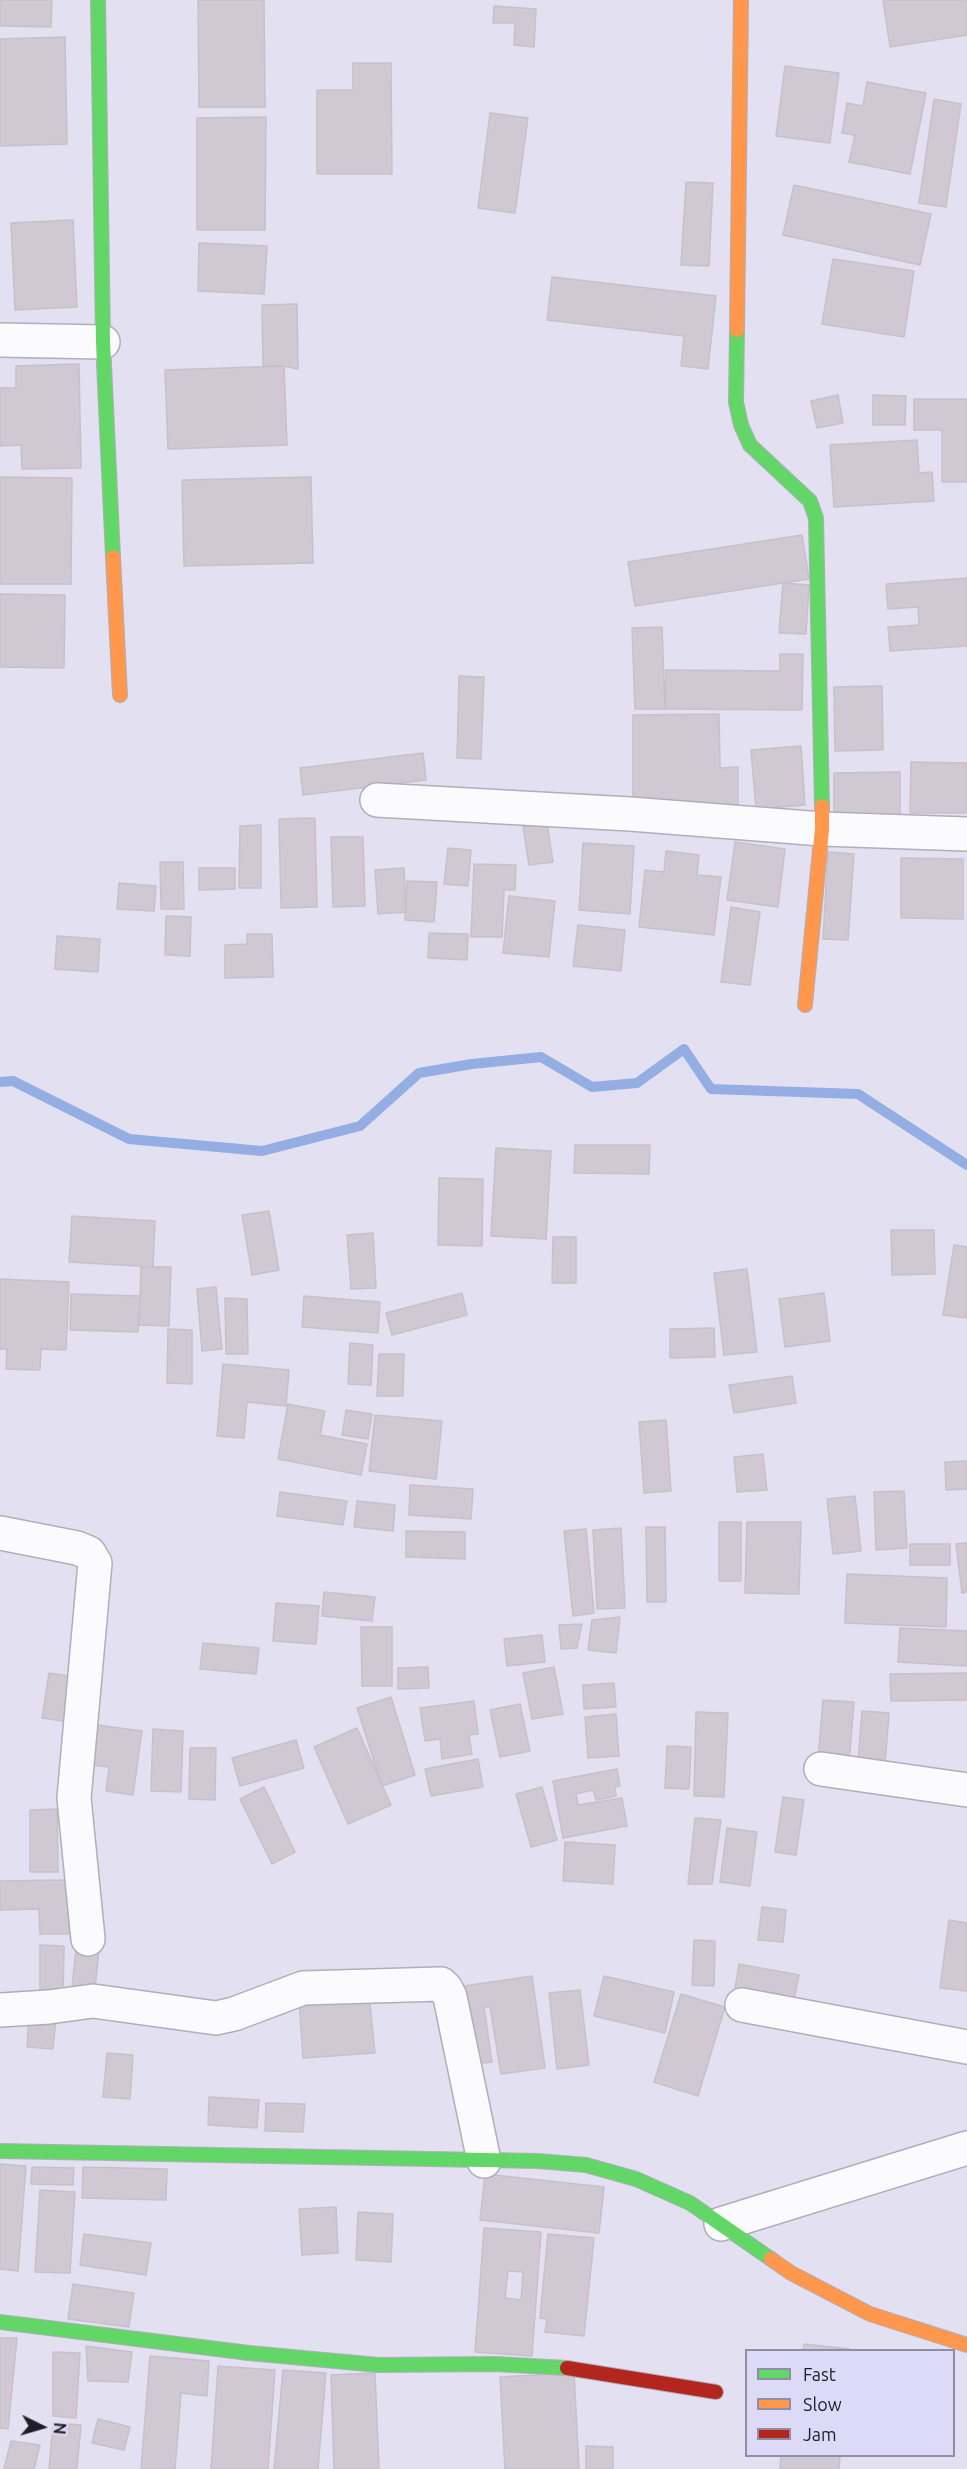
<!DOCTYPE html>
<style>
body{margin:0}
#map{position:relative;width:967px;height:2469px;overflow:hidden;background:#e2e0f1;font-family:Ubuntu,sans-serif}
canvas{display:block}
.legend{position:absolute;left:745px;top:2349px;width:210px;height:108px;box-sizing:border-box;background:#dddaf7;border:2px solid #918ea4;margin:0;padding:8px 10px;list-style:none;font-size:18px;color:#1f1d27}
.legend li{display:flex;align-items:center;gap:12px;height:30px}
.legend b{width:30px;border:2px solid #918ea4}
.north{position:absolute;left:12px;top:2397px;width:60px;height:60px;-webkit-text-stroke:4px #dddaf7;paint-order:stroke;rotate:95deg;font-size:16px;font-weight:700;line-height:24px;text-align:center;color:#1f1d27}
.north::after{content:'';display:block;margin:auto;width:21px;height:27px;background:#1f1d27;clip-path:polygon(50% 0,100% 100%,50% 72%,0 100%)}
</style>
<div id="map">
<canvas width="967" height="2469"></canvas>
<ul class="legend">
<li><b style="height:8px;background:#63d668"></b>Fast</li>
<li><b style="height:8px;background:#ff974d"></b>Slow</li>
<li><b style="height:8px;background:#b3261e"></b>Jam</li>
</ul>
<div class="north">N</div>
</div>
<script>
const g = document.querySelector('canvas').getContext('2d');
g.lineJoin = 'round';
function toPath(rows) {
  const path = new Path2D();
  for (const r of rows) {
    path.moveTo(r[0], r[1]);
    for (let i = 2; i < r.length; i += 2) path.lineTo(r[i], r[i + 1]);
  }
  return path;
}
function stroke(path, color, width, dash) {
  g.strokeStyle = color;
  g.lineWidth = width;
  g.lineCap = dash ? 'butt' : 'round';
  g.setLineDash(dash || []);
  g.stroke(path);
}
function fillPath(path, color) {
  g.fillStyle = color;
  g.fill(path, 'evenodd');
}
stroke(toPath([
 [0,1082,13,1081,129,1139,262,1151,360,1126,419,1073,472,1064,541,1057,592,1087,637,1083,684,1049,711,1089,858,1094,967,1165]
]), '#94ade2', 10);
const building = toPath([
 [0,0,52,0,51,27,0,26,0,0],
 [198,0,264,0,265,107,199,107,198,0],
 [883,0,967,0,967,35,890,47,883,0],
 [494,6,536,9,534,47,514,45,515,23,493,23,494,6],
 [65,37,67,144,0,146,0,39,65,37],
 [353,63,391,63,392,174,317,174,317,90,353,90,353,63],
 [785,66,839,73,830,143,776,136,785,66],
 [867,82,926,93,910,174,849,162,855,135,842,133,847,103,863,106,867,82],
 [934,99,961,104,946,207,919,203,934,99],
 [490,113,528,118,515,213,478,208,490,113],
 [266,117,265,230,197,230,197,118,266,117],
 [686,182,713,183,709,266,681,265,686,182],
 [794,185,931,214,920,265,783,235,794,185],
 [73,220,77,307,15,310,11,223,73,220],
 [199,243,267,246,264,294,198,291,199,243],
 [833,259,914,271,904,337,822,324,833,259],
 [552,277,716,296,708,369,681,366,684,336,547,320,552,277],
 [297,304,298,369,284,366,263,366,262,305,297,304],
 [79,364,81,468,22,469,21,445,0,446,0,388,16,388,16,366,79,364],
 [284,366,287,445,168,449,165,370,284,366],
 [838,395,843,423,817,428,811,401,838,395],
 [873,395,906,396,905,425,873,425,873,395],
 [914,399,967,399,967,482,942,482,942,430,914,430,914,399],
 [917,440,919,473,932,472,934,501,834,507,830,445,917,440],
 [0,477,72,478,71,584,0,584,0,477],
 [311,477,313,563,184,566,182,480,311,477],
 [802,535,809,579,635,606,628,562,802,535],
 [967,578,967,646,890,651,888,627,919,625,918,607,888,609,886,584,967,578],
 [783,583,809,585,806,634,779,633,783,583],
 [0,594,65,595,64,668,0,667,0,594],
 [662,627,665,709,635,709,632,628,662,627],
 [780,654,803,654,802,710,665,709,666,670,780,671,780,654],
 [459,676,484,677,481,759,457,758,459,676],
 [882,686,883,750,835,751,834,687,882,686],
 [719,714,720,768,738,767,738,805,633,807,633,715,719,714],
 [801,746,805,805,756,809,751,750,801,746],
 [423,753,426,780,303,795,300,768,423,753],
 [911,762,967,763,967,813,910,813,911,762],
 [900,772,900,820,834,821,834,773,900,772],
 [315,818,317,907,281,908,279,819,315,818],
 [547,823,553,862,529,865,523,827,547,823],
 [261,825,261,888,239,888,240,826,261,825],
 [331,837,363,837,365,906,333,907,331,837],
 [735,842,785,849,778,907,727,900,735,842],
 [583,843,634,846,630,914,579,910,583,843],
 [448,848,471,850,468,886,444,884,448,848],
 [666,851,699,855,697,875,721,877,714,935,639,927,645,870,664,872,666,851],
 [828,852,854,854,848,940,823,939,828,852],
 [901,858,963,859,963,919,901,918,901,858],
 [160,862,183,862,184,909,161,909,160,862],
 [474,864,516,865,515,890,504,890,502,937,471,937,474,864],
 [199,868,235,868,235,889,199,890,199,868],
 [404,868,406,912,378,914,375,870,404,868],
 [407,881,437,882,434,922,405,920,407,881],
 [119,883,156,886,154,911,117,909,119,883],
 [509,896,555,901,549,957,503,953,509,896],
 [731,907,760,912,750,985,721,982,731,907],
 [166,916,191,917,190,956,165,955,166,916],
 [578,925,625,930,621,971,573,966,578,925],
 [429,933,468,934,467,960,428,958,429,933],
 [247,934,272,934,273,977,225,978,225,945,247,944,247,934],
 [57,936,100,939,98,972,55,969,57,936],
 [575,1145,650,1145,649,1174,574,1173,575,1145],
 [496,1148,551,1151,546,1239,491,1236,496,1148],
 [439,1178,483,1179,482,1246,438,1245,439,1178],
 [269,1211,279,1270,252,1275,242,1215,269,1211],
 [72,1216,155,1221,153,1267,69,1262,72,1216],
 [891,1230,934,1230,935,1274,892,1275,891,1230],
 [373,1233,376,1288,351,1289,347,1235,373,1233],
 [553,1237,576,1237,576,1283,552,1283,553,1237],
 [954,1245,967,1247,967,1318,943,1315,954,1245],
 [141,1267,171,1267,169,1326,139,1325,141,1267],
 [747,1269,757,1352,724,1355,714,1273,747,1269],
 [0,1279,69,1282,66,1350,41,1349,40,1370,6,1369,7,1349,0,1349,0,1279],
 [216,1287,222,1349,202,1351,197,1289,216,1287],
 [462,1293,467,1315,392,1335,386,1313,462,1293],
 [824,1293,830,1341,785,1347,779,1299,824,1293],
 [71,1294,140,1296,138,1332,70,1330,71,1294],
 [304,1296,380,1302,378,1333,302,1327,304,1296],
 [225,1298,247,1299,248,1354,226,1354,225,1298],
 [714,1328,715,1357,670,1358,670,1329,714,1328],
 [168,1329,192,1330,192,1384,167,1383,168,1329],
 [350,1343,373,1345,371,1385,348,1384,350,1343],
 [379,1354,404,1354,403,1396,377,1396,379,1354],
 [223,1364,289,1370,286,1406,247,1402,244,1438,217,1436,223,1364],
 [792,1376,796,1403,734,1413,729,1385,792,1376],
 [288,1404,325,1411,320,1435,367,1444,361,1475,278,1459,288,1404],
 [346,1410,372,1414,368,1439,342,1435,346,1410],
 [375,1415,442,1421,436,1479,369,1471,375,1415],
 [666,1420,671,1491,644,1493,639,1422,666,1420],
 [763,1454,767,1490,737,1492,734,1457,763,1454],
 [967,1461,967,1489,946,1490,945,1462,967,1461],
 [410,1485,473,1489,471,1519,409,1515,410,1485],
 [904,1491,907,1548,876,1550,874,1492,904,1491],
 [280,1492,347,1501,343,1525,277,1516,280,1492],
 [855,1496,861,1551,833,1554,827,1499,855,1496],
 [357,1501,395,1505,393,1531,354,1527,357,1501],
 [719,1522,741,1522,741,1581,719,1581,719,1522],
 [747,1522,801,1522,799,1594,745,1593,747,1522],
 [646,1527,665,1527,666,1602,647,1602,646,1527],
 [621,1528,625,1608,597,1609,593,1530,621,1528],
 [586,1529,594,1613,573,1616,564,1531,586,1529],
 [406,1531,465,1532,465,1559,406,1557,406,1531],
 [967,1543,967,1592,962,1593,956,1544,967,1543],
 [910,1544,950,1544,950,1565,910,1565,910,1544],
 [847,1574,947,1578,946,1627,845,1623,847,1574],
 [324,1592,375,1597,372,1621,322,1616,324,1592],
 [276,1603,319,1606,316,1644,273,1641,276,1603],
 [620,1617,616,1653,588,1650,592,1620,620,1617],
 [582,1624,577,1648,561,1649,559,1625,582,1624],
 [361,1627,392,1627,392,1686,362,1686,361,1627],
 [900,1628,967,1631,967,1666,898,1662,900,1628],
 [542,1635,545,1662,507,1666,504,1639,542,1635],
 [203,1643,259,1648,256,1674,200,1669,203,1643],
 [428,1667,429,1688,398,1689,398,1668,428,1667],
 [554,1667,563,1714,532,1719,523,1673,554,1667],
 [49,1673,76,1677,69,1722,42,1718,49,1673],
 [967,1673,967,1700,891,1701,890,1674,967,1673],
 [614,1683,616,1707,584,1709,583,1685,614,1683],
 [391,1697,415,1775,382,1786,357,1708,391,1697],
 [823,1700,854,1702,849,1763,818,1760,823,1700],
 [474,1701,478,1734,469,1735,472,1754,442,1759,440,1739,425,1741,420,1708,474,1701],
 [520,1704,530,1751,500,1757,490,1710,520,1704],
 [862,1711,889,1713,885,1764,858,1762,862,1711],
 [696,1712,728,1713,724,1797,694,1796,696,1712],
 [616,1714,619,1756,588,1758,585,1717,616,1714],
 [97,1725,142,1731,133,1795,106,1791,109,1767,92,1765,97,1725],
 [357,1728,391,1805,348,1824,314,1747,357,1728],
 [153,1729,183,1731,181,1792,151,1791,153,1729],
 [296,1740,304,1768,240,1786,232,1758,296,1740],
 [667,1746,691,1747,689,1789,665,1788,667,1746],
 [190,1748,216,1748,215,1800,189,1799,190,1748],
 [478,1759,483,1787,431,1796,425,1769,478,1759],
 [617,1769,620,1786,615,1787,616,1796,596,1800,593,1790,576,1794,578,1805,622,1798,627,1826,563,1838,553,1781,617,1769],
 [264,1787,295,1852,272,1864,240,1799,264,1787],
 [542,1787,557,1840,531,1847,516,1794,542,1787],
 [783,1797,804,1800,796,1855,775,1852,783,1797],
 [57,1809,58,1872,30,1872,30,1810,57,1809],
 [695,1818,721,1820,712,1884,688,1884,695,1818],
 [727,1828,757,1832,750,1886,720,1882,727,1828],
 [565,1842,615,1845,613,1884,563,1881,565,1842],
 [68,1880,69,1934,40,1934,39,1909,0,1910,0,1881,68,1880],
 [762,1907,786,1910,783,1942,758,1940,762,1907],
 [949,1920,967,1923,967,1991,940,1988,949,1920],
 [694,1940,715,1941,714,1986,692,1985,694,1940],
 [40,1945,64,1946,63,1999,40,1999,40,1945],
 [76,1949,99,1950,95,1988,72,1987,76,1949],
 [739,1964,799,1975,794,2000,735,1988,739,1964],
 [532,1976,545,2068,501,2074,490,2007,484,2007,492,2062,475,2064,464,1986,532,1976],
 [604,1976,674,1992,665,2033,594,2016,604,1976],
 [580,1990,589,2065,557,2069,549,1993,580,1990],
 [369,1994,375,2053,303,2058,299,2000,369,1994],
 [681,1994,725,2007,698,2096,654,2082,681,1994],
 [29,2016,56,2018,53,2049,27,2047,29,2016],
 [107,2053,133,2055,130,2099,103,2097,107,2053],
 [209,2097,259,2100,257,2128,208,2125,209,2097],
 [266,2103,305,2104,303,2132,265,2131,266,2103],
 [0,2164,26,2166,18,2271,0,2269,0,2164],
 [32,2167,74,2168,73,2185,31,2184,32,2167],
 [83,2167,167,2169,166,2200,82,2198,83,2167],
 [485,2174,604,2187,599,2233,480,2220,485,2174],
 [40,2190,75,2192,70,2273,35,2272,40,2190],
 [336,2207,338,2253,302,2255,299,2209,336,2207],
 [358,2212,393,2214,391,2262,356,2260,358,2212],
 [484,2228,541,2232,532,2356,475,2352,484,2228],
 [508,2271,523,2272,521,2300,505,2298,508,2271],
 [84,2234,151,2243,146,2275,80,2265,84,2234],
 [548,2234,594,2238,584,2336,545,2332,547,2319,540,2318,548,2234],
 [73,2284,134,2293,129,2327,68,2319,73,2284],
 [0,2338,17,2338,8,2429,0,2428,0,2338],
 [804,2344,850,2349,850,2350,803,2350,804,2344],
 [86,2346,132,2352,128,2382,88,2381,86,2346],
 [53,2352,80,2353,76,2418,53,2416,53,2352],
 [150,2356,209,2361,207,2396,181,2393,175,2469,141,2469,150,2356],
 [218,2366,275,2370,268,2469,211,2469,218,2366],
 [283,2370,326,2373,318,2469,274,2469,283,2370],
 [375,2373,379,2469,334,2469,331,2375,375,2373],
 [574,2373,579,2469,505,2469,500,2377,574,2373],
 [98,2419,130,2427,124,2450,92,2443,98,2419],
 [53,2423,81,2425,77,2469,49,2469,53,2423],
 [11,2441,40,2445,34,2469,4,2469,11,2441],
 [586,2446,613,2447,613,2469,586,2469,586,2446],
 [781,2456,840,2456,839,2469,780,2469,781,2456]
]);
fillPath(building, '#d0c9d4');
stroke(building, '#c7c0ca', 1.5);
const street = toPath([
 [0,340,103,342],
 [377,800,630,814,822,829,967,834],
 [0,1533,77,1548,89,1553,95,1563,74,1798,88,1939],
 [821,1769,967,1790],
 [742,2005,967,2047],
 [0,2010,49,2007,93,2001,216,2018,234,2014,303,1988,441,1984,446,1989,450,1997,484,2161],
 [721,2224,967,2148]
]);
const fast = toPath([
 [98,0,103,342,113,557],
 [737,330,736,402,741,425,750,445,810,501,816,518,822,806],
 [0,2151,538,2161,586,2165,636,2179,690,2203,771,2259],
 [0,2322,249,2353,378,2365,495,2364,567,2368]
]);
const slow = toPath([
 [737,330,741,0],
 [113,557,120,695],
 [805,1005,822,829,822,806],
 [771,2259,791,2273,870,2314,967,2345]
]);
const jam = toPath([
 [567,2368,716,2392]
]);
stroke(street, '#b0aebb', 36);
stroke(fast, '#b0aebb', 16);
stroke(slow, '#b0aebb', 16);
stroke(jam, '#b0aebb', 16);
stroke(street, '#fbfafd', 33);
stroke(fast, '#63d668', 14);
stroke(slow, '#ff974d', 14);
stroke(jam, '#b3261e', 14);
</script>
